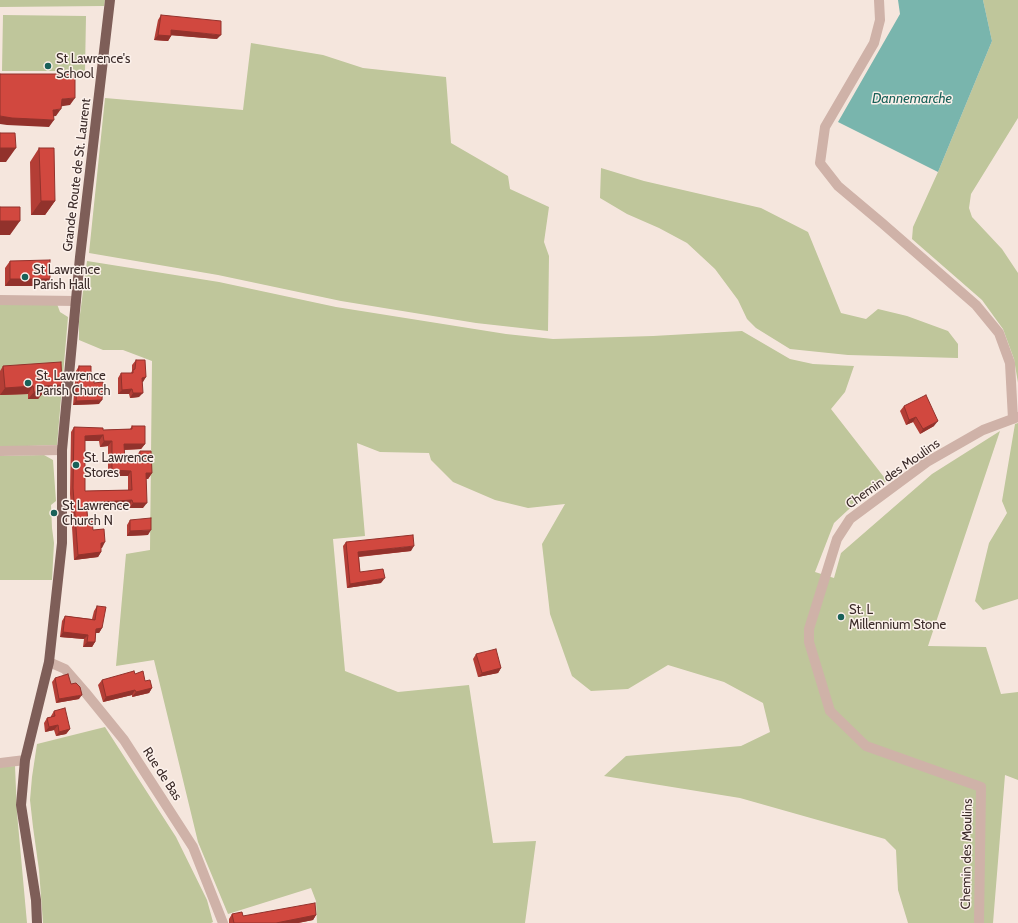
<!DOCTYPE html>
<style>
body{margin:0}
canvas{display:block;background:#f5e6dd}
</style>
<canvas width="1018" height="923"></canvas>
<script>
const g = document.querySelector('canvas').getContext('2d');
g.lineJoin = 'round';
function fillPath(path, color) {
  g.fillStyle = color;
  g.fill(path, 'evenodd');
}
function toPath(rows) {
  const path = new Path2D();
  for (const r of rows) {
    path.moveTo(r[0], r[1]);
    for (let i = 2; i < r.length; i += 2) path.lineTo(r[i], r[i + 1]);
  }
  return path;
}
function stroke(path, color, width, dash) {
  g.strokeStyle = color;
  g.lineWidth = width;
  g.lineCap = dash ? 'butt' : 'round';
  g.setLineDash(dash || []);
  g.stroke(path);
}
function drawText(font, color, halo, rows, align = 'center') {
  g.font = font + ' Cabin,sans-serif';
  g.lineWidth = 3;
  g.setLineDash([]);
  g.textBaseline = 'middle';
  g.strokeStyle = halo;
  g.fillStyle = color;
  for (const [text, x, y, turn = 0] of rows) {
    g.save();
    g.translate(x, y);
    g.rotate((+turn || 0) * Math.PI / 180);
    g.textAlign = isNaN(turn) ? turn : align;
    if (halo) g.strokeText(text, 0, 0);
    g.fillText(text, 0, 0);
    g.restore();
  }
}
fillPath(toPath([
 [0,0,105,0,104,6,0,7],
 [983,0,1018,0,1018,118,971,194,969,208,972,217,1002,249,1018,273,1018,383,1014,359,1003,329,982,300,912,239,913,227,938,172,992,41],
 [3,15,86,16,85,71,2,71],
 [251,43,323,55,363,68,446,77,451,143,508,176,510,189,549,207,544,242,549,256,548,331,476,323,341,301,218,275,89,253,105,98,243,110],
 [601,168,644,181,761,208,808,232,841,313,866,319,878,309,907,316,948,331,958,344,958,358,848,355,790,349,756,328,747,319,738,300,715,269,687,243,659,228,627,214,600,198],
 [87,261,219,282,336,307,506,334,553,339,653,336,742,331,790,359,813,364,854,366,845,392,831,409,887,481,848,510,834,523,815,572,834,578,841,553,932,474,1000,431,928,646,986,647,1001,694,1018,692,1018,780,1005,775,993,923,908,923,898,890,896,850,885,839,740,798,604,776,626,756,741,746,770,732,763,703,724,682,668,665,628,689,591,691,572,676,550,614,542,544,565,504,528,508,495,500,453,482,431,460,429,453,380,452,357,443,365,536,333,539,345,671,398,692,469,685,493,843,536,841,525,923,317,923,316,901,311,888,228,914,198,842,154,660,116,666,126,554,150,550,152,361,123,350,103,350,79,340,79,322],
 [0,304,57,304,60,312,68,317,57,445,0,447],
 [1018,423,1018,599,983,610,975,601,989,543,1007,513,1002,501,1015,424],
 [44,455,53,460,56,501,51,505,52,528,54,543,52,580,0,580,0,456],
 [105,727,176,837,207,900,213,922,211,923,43,923,39,870,33,827,30,800,32,777,37,744],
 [15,766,17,813,27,923,0,923,0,767]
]), '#bfc69b');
fillPath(toPath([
 [898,0,983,0,992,41,938,172,838,122,900,14]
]), '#79b5ad');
stroke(toPath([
 [879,0,880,20,874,43,825,127,820,163,838,186,882,223,976,305,999,333,1010,363,1013,419],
 [0,300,76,301],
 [0,451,62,450],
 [49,662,65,669,85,692,124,740,193,847,223,923],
 [0,763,25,760],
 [979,923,981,787,866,746,830,711,809,642,809,629,837,539,850,519,927,462,983,430,1018,417]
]), '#cfb2a8', 10);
stroke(toPath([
 [37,923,36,900,21,805,25,760,49,662,62,543,62,450,80,257,110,0]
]), '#7e5e58', 10);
fillPath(toPath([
 [161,15,217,39,171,35,171,36,168,41,154,40,158,20],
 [39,148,55,201,45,215,31,215,30,162],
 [10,261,50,279,45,286,5,286,5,268],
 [136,360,146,377,142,382,139,397,130,398,129,394,118,394,118,378,121,373,131,373,132,371,132,365],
 [3,366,62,385,57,392,43,393,38,399,28,399,28,394,0,395,0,371],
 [79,366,91,378,94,383,99,404,73,405,76,371],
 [904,406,934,426,920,434,913,422,906,425,900,411],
 [132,426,145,444,141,449,124,450,125,462,136,462,136,456,140,451,152,473,148,479,146,479,143,508,129,508,129,506,87,508,88,521,102,548,101,548,101,552,98,557,74,560,70,494,71,432,74,427,103,430,130,429],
 [85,441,99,441,100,447,108,446,108,476,128,476,128,490,85,491],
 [130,520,148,535,127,536,127,525],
 [346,542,411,551,359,557,360,572,381,583,347,588,343,546],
 [97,606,102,628,99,633,96,633,95,642,92,647,83,647,84,639,60,637,62,621,65,616,92,619,94,611],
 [476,654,501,668,498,673,478,677,473,659],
 [135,674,145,681,152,688,149,693,132,697,132,695,103,702,98,685,102,680],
 [55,678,71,684,79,699,56,703,52,682],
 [54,711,70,729,66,734,56,736,54,730,45,732,44,723,47,718,51,717,51,716],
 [232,914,243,916,316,915,313,920,298,923,229,923,229,919]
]), '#b43e36');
fillPath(toPath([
 [171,30,221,35,217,39,168,35],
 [158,35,171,36,168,41,154,40],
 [75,98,70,105,57,107,62,99],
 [61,109,56,116,48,117,53,110],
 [0,116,54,120,49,127,7,125,0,124],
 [0,148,16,148,6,162,0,162],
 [41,201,55,201,45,215,31,215],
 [0,221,20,221,10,235,0,235],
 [10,279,50,279,45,286,5,286],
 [146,377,143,382,139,383,142,378],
 [62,385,57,392,43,393,38,399,28,399,34,392,43,386],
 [33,386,28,394,0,395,5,388],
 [132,389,129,394,118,394,122,390],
 [133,393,143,393,139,397,130,398],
 [102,400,99,404,73,405,76,401],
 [916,417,913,422,906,425,909,420],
 [938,421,934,426,920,434,923,429],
 [103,435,99,441,81,441,85,436],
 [104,441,112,441,108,446,100,447],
 [124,444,145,444,141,449,120,450],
 [112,470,131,471,128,476,108,476],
 [146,473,152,473,148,479,142,478],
 [132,500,129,506,83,508,86,503],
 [133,503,147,503,143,508,129,508],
 [151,530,148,535,127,536,130,531],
 [105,542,102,548,97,548,101,543],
 [414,546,411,551,355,557,358,552],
 [101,552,98,557,74,560,78,555],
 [385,578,381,583,347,588,350,584],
 [102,628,99,633,93,633,96,629],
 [63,632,88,635,84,639,60,637],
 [87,642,95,642,92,647,83,647],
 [501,668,498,673,478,677,482,673],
 [152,688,149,693,132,697,136,692],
 [135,690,132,695,103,702,106,697],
 [82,695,79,699,56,703,59,699],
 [58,725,54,730,45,732,49,727],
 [70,729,66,734,56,736,59,732],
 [316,915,313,920,298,923,276,923]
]), '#92322c');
const building = toPath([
 [161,15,221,21,221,35,171,30,171,36,158,35,161,15],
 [0,74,75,74,75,98,62,99,61,109,53,110,54,120,12,118,0,116,0,74],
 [0,133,15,133,16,148,0,148,0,133],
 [39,148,54,148,55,201,41,201,39,148],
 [0,207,20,207,20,221,0,221,0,207],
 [50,260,50,279,10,279,10,261,50,260],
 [136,360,145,360,146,377,142,378,143,393,133,393,132,389,122,390,121,373,133,373,133,370,135,369,136,360],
 [61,362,62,385,43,386,43,392,34,392,33,386,5,388,3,366,61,362],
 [79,366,91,366,91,378,94,378,94,383,103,382,102,400,76,401,79,366],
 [926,395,938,421,923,429,916,417,909,420,904,406,926,395],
 [132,426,145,426,145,444,124,444,125,462,140,462,140,451,151,451,152,473,146,473,147,503,133,503,132,500,86,503,88,521,92,520,93,530,104,529,105,542,101,543,101,552,78,555,73,488,74,427,103,428,103,430,132,429,132,426],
 [103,435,104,441,112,441,112,470,131,471,132,490,85,491,85,436,103,435],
 [151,518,151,530,130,531,130,520,151,518],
 [413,535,414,546,358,552,360,572,383,569,385,578,350,584,346,542,413,535],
 [97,606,106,607,102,628,96,629,95,642,87,642,88,635,63,632,65,616,95,620,97,606],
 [496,649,501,668,482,673,476,654,496,649],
 [134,671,135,674,143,671,145,681,150,680,152,688,136,692,135,690,106,697,102,680,134,671],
 [68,674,71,684,76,683,80,687,82,695,59,699,55,678,68,674],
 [65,708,70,729,59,732,58,725,49,727,47,718,55,716,54,711,65,708],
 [315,903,316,915,276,923,234,923,232,914,242,912,243,916,315,903]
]);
fillPath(building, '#d1483f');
stroke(building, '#92322c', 1);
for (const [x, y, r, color] of [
 [48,66,4,"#196159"],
 [25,277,4,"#196159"],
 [28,383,4,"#196159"],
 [76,465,4,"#196159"],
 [54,513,4,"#196159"],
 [841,617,4,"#196159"]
]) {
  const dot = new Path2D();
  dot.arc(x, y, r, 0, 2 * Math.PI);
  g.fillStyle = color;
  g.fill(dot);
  stroke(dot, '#fcf1eb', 1.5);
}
drawText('13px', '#3b2b29', '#fcf1eb', [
 ["St Lawrence's",56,59],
 ["School",56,74],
 ["St Lawrence",33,270],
 ["Parish Hall",33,285],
 ["St. Lawrence",36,376],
 ["Parish Church",36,391],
 ["St. Lawrence",84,458],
 ["Stores",84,473],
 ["St Lawrence",62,506],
 ["Church N",62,521],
 ["St. L",849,610],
 ["Millennium Stone",849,625]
], 'left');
drawText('13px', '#3b2b29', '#fcf1eb', [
 ["Grande Route de St. Laurent",77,175,-83],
 ["Chemin des Moulins",893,474,-35],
 ["Rue de Bas",162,774,57],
 ["Chemin des Moulins",967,854,-89]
]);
drawText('italic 14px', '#196159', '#fcf1eb', [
 ["Dannemarche",912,99]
]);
</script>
